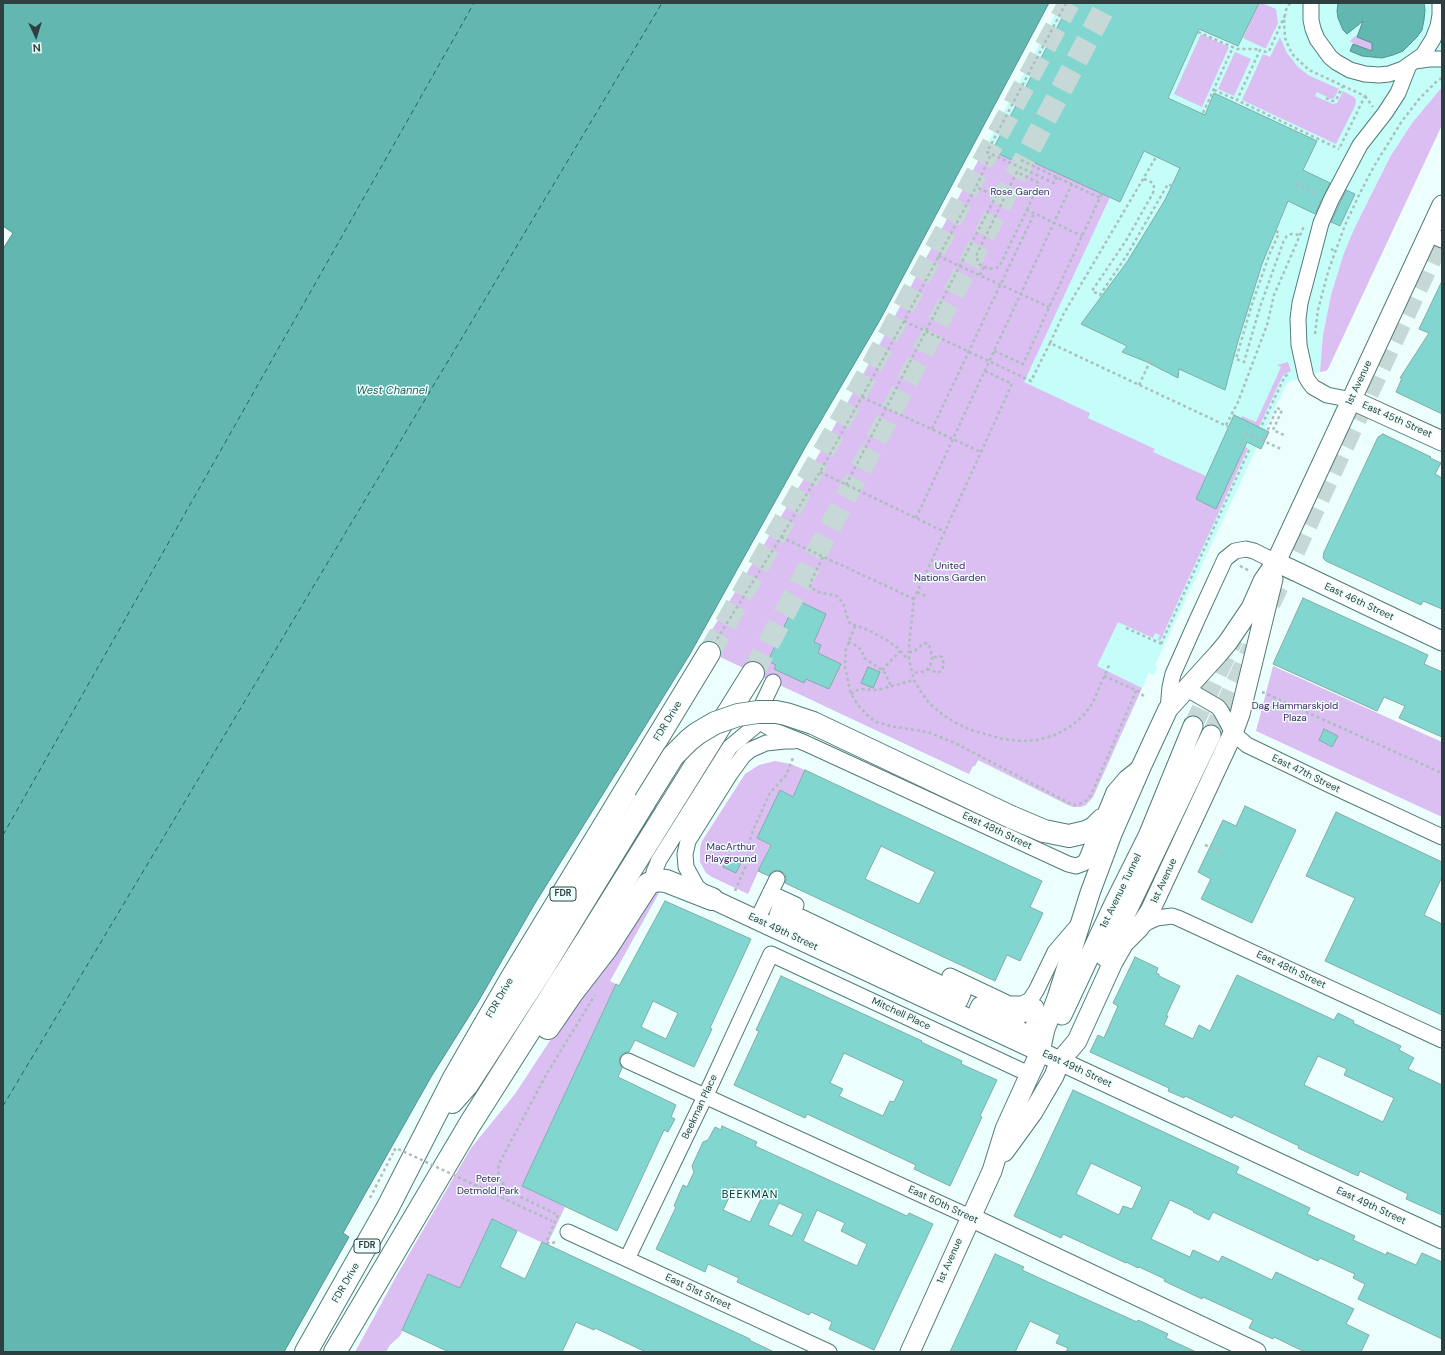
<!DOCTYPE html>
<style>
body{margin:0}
#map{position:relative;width:1445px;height:1355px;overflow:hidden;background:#edfffd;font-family:"DM Sans",sans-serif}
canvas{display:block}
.frame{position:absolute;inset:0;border:4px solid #2d3f3e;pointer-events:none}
.north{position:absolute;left:16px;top:16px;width:40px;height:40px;-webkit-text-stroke:3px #edfffd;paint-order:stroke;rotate:176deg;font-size:11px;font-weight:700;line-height:16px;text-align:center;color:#2d3f3e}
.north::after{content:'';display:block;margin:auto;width:14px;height:18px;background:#2d3f3e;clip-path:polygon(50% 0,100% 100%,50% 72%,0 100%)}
</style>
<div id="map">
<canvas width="1445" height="1355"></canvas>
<div class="frame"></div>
<div class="north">N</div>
</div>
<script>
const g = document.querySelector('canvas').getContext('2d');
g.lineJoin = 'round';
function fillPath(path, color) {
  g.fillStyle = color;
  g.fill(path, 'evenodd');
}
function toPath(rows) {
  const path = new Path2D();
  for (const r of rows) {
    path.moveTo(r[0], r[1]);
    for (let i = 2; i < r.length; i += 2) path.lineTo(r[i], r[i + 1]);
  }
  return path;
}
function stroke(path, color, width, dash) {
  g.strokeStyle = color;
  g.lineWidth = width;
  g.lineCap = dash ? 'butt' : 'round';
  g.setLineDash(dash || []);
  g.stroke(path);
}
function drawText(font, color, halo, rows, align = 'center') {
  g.font = font + ' "DM Sans",sans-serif';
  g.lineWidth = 3;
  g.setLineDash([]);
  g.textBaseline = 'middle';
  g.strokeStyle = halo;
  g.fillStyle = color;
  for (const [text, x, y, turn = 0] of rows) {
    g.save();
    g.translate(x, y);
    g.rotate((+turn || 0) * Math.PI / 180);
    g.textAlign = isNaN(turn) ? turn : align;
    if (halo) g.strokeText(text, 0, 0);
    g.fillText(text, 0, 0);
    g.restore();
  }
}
fillPath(toPath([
 [1061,3,1442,3,1442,87,1412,123,1390,157,1355,227,1331,295,1323,335,1320,372,1287,383,1158,659,1155,666,1158,667,1154,675,1149,673,1093,797,1086,805,1077,807,1068,805,979,760,975,766,973,766,969,774,701,648,819,454,952,210]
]), '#c5fef9');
fillPath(toPath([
 [1259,3,1262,3,1276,9,1278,23,1266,48,1264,48,1243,38],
 [1201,34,1229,47,1202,107,1174,94],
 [1355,36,1372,43,1372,51,1359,47,1350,41],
 [1280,37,1287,53,1298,67,1308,75,1339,89,1334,98,1331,99,1317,92,1315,96,1333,104,1337,103,1343,91,1354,97,1356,100,1355,106,1336,144,1242,100,1263,54,1270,57],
 [1235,52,1251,59,1234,96,1218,89],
 [1442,87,1442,125,1328,369,1326,371,1320,372,1323,335,1331,295,1344,253,1355,227,1390,157,1412,123],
 [985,148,1019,163,1022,157,1110,197,1024,382,1090,413,1088,418,1155,449,1153,452,1206,476,1196,499,1216,508,1245,447,1248,448,1160,641,1158,640,1160,635,1155,633,1153,638,1118,622,1097,666,1142,688,1093,797,1086,805,1081,807,1073,807,1068,805,978,760,975,766,973,766,969,774,701,648,819,454,878,348],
 [1288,362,1291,371,1283,375,1259,427,1241,418,1242,416,1256,422,1281,367,1277,365],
 [1273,666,1442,742,1442,817,1256,731],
 [1324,730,1338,736,1332,747,1319,740],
 [775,761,791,764,805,770,793,797,780,790,757,838,770,845,748,894,712,877,706,873,700,862,700,848,702,841,745,774,759,765],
 [660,891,610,981,616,984,522,1186,565,1207,547,1245,492,1219,458,1293,452,1285,428,1274,400,1336,390,1345,386,1352,355,1352,398,1273,471,1148,515,1094,568,1013,654,892]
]), '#dbbef2');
const water = toPath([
 [3,3,1049,3,880,320,806,446,690,654,534,905,478,1002,431,1077,343,1233,349,1237,284,1352,3,1352,3,249,13,233,3,226,3,3],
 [1338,3,1424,3,1425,10,1424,20,1422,30,1417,37,1403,51,1393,55,1382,58,1362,56,1350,51,1353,44,1372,51,1372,43,1357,37,1363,21,1347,34,1343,30,1338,18,1337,11,1338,3]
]);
fillPath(water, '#62b7b1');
stroke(water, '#52938e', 1);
stroke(toPath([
 [3,835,474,3],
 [3,1106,662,3]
]), '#1c635e', 1, [5, 4]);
const building = toPath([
 [1070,3,1259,3,1238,46,1199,29,1168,98,1205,115,1214,93,1317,141,1303,170,1330,183,1315,214,1288,201,1262,264,1238,341,1225,390,1179,369,1178,378,1147,362,1122,352,1127,346,1081,324,1127,262,1165,200,1180,168,1144,151,1120,202,1022,157,1019,163,992,151,1070,3],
 [1346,190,1355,194,1340,226,1331,222,1346,190],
 [1442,281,1442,414,1396,392,1402,378,1400,378,1429,333,1419,329,1442,281],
 [1234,415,1269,432,1261,449,1247,442,1216,509,1196,499,1234,415],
 [1383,434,1431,457,1430,458,1441,463,1435,474,1442,478,1442,609,1423,601,1421,605,1326,561,1323,558,1324,552,1378,437,1383,434],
 [788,596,826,614,814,642,821,645,818,653,841,664,829,689,806,679,804,683,774,669,776,665,768,661,789,616,781,612,788,596],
 [1303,598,1428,655,1424,664,1442,672,1442,737,1399,718,1405,706,1384,697,1377,711,1273,664,1303,598],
 [868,667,880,672,873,688,861,683,868,667],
 [1324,729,1338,736,1332,747,1319,740,1324,729],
 [805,770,1042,881,1030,907,1043,913,1020,961,1007,955,995,981,785,883,786,879,785,874,781,871,772,871,769,876,758,871,771,845,757,838,780,790,793,797,805,770],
 [881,846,935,872,919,904,865,879,881,846],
 [1245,806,1296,830,1252,923,1201,899,1211,879,1198,872,1223,820,1236,826,1245,806],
 [1336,812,1442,862,1442,877,1424,915,1442,924,1442,1015,1325,961,1355,898,1306,876,1336,812],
 [729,855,742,861,736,873,723,867,729,855],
 [665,901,751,939,710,1028,712,1029,694,1067,635,1040,629,1052,623,1053,620,1057,619,1062,622,1068,618,1077,676,1105,671,1117,675,1119,668,1132,664,1130,617,1231,522,1186,616,984,619,986,665,901],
 [653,1001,678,1013,666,1039,641,1027,653,1001],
 [1135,957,1158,968,1156,973,1159,974,1159,976,1180,986,1166,1016,1168,1016,1164,1025,1193,1039,1199,1025,1210,1031,1237,975,1334,1020,1338,1013,1354,1021,1353,1023,1401,1046,1399,1050,1414,1058,1408,1069,1442,1085,1442,1215,1406,1199,1408,1194,1360,1171,1358,1176,1298,1148,1299,1146,1234,1115,1232,1118,1185,1096,1184,1098,1168,1091,1169,1088,1090,1052,1098,1035,1104,1038,1118,1006,1113,1003,1135,957],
 [1318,1056,1347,1069,1344,1075,1394,1098,1383,1122,1304,1085,1318,1056],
 [781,976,922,1041,921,1042,962,1061,961,1064,997,1080,980,1116,982,1117,950,1186,914,1169,916,1165,839,1129,807,1114,805,1118,734,1085,759,1031,756,1030,781,976],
 [844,1053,904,1081,894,1102,890,1101,883,1116,839,1096,843,1089,830,1083,844,1053],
 [1073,1090,1239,1167,1236,1173,1310,1208,1307,1214,1355,1236,1353,1240,1386,1255,1387,1252,1416,1265,1422,1253,1442,1262,1442,1339,1358,1299,1365,1284,1353,1278,1355,1274,1320,1258,1318,1261,1213,1212,1209,1220,1193,1212,1194,1211,1170,1200,1151,1239,1190,1257,1193,1250,1219,1262,1222,1256,1272,1280,1276,1272,1354,1309,1346,1324,1369,1335,1361,1352,1305,1352,1274,1337,1273,1339,1249,1328,1253,1320,1203,1297,1202,1299,1164,1281,1165,1279,1139,1267,1138,1268,1126,1262,1126,1263,1063,1234,1061,1238,1014,1216,1073,1090],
 [1091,1163,1142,1187,1132,1209,1123,1206,1119,1215,1076,1194,1091,1163],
 [722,1126,757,1142,755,1146,907,1216,909,1213,933,1224,874,1350,829,1329,832,1322,811,1312,809,1315,737,1282,739,1278,708,1264,705,1272,656,1249,676,1207,674,1206,683,1185,687,1187,694,1172,692,1166,703,1142,708,1140,715,1127,721,1130,722,1126],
 [734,1187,761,1199,750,1222,723,1210,734,1187],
 [779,1203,803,1214,792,1236,768,1225,779,1203],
 [817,1210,845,1223,841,1231,867,1244,857,1266,803,1241,817,1210],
 [492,1219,517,1231,500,1267,525,1279,542,1242,750,1339,749,1340,774,1352,646,1352,595,1328,594,1330,576,1322,562,1352,449,1352,402,1330,428,1274,460,1288,492,1219],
 [995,1254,1024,1267,1022,1270,1048,1282,1137,1322,1138,1320,1168,1334,1166,1338,1196,1352,1066,1352,1068,1348,1056,1343,1060,1335,1030,1321,1015,1352,950,1352,995,1254]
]);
fillPath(building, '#81d7d0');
stroke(building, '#81aca8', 1);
stroke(toPath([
 [1271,604,1442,238],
 [1193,726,1234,639],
 [1211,735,1252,647]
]), '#c7d9d7', 19, [19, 10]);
stroke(toPath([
 [709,653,872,366,1069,3],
 [753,673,1107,3]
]), '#c7d9d7', 22, [22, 11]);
const minor = toPath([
 [1311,3,1311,20,1313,29,1317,39,1330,57,1336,62,1350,70,1365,74,1379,75,1389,74,1403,69,1423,55,1433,39,1438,26,1440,15,1440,3],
 [1415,61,1429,59,1442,59],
 [1429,234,1442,240],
 [1352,400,1327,395,1313,387,1309,382,1306,377,1299,345,1298,319,1300,303,1321,223,1331,200,1360,145,1385,113,1398,93,1409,65],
 [1187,689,1218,707,1221,711,1233,733,1247,745,1330,785,1442,837],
 [1168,709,1170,687,1173,674,1197,620,1225,559,1235,551,1246,549,1254,551,1276,562],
 [760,721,763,703,773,682],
 [760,722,775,731,805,743,1068,864,1076,866,1084,863,1087,858,1114,792,1126,778,1141,766],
 [656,880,654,872,659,860,730,747,760,722],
 [770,893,796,905],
 [705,894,697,887,686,867,685,854,688,841,730,774,743,756,750,750,766,743,785,741,794,741],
 [780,907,963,994,960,1001,777,915,780,907],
 [757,920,777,879],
 [1139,928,1148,922,1157,918,1172,916,1178,918,1442,1040],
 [950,976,1009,1004,1022,1004,1030,1000,1036,991,1055,952,1079,924],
 [983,1003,1015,1019,1036,1007,1033,1029,1031,1032,1026,1032,977,1009,979,1005,983,1003],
 [628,1061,970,1217],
 [568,1232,829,1352],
 [627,1259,712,1082,771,954,1031,1075]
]);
const major = toPath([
 [1352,400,1442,441],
 [1276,562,1442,641],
 [712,899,1442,1239],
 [1105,957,1211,735],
 [1062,1015,1114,904,1148,836,1193,726],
 [1004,1152,1033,1112,1054,1076,1060,1061,1077,1041,1113,962,1124,943,1139,928,1150,911,1233,733,1240,714,1273,579],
 [970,1217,1256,1352],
 [910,1352,992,1171,1005,1129,1040,1052,1045,1029,1057,998,1090,893,1112,834,1142,765,1168,709,1218,654,1228,642,1251,608,1263,581,1276,562,1442,205]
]);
const highway = toPath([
 [1011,817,1044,831,1069,836,1086,832,1094,828,1102,820],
 [548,1028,572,993,606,949,648,884,656,880,666,881,712,899],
 [452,1102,467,1085,541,971,645,801],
 [306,1352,388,1207,454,1078,511,979,709,653],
 [335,1352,470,1124,587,940,753,673]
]);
stroke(minor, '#517c78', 17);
stroke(major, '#517c78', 21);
stroke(highway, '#517c78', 24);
stroke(toPath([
 [1290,3,1286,10,1284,22,1285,38,1292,54,1309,70,1365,96,1340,147],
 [1285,15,1269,51,1266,52,1260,50,1237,100,1339,149],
 [1198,32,1237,49,1254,49,1260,50],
 [1214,90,1237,100],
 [1365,96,1373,107],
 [1326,98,1332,101,1336,100,1343,86],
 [1203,113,1233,47],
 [1021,160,1100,198],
 [1057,177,1054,183,987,152,1066,3],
 [1144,179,1153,183,1154,186,1153,193,1127,239,1092,291,1100,295,1127,255,1168,184,1172,186],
 [1296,184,1317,194],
 [1027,210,1039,183,1017,172,976,256,979,264,989,269,999,267,1027,210,1082,236],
 [1276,231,1279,233,1270,253,1252,304,1236,359,1244,362,1260,307,1284,240,1287,236,1291,234,1301,235],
 [1331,249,1335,251],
 [938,256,1049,307],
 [980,275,984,267],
 [904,321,1031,381,1050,343,1229,427],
 [1315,334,1318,310,1328,272,1345,225,1359,195,1373,168,1402,121,1420,98,1437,81,1442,78],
 [1050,343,1063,315,1156,157],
 [994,351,1023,364,1102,193],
 [985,371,1012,384,914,599,909,646,909,660,914,680,921,692,929,703,942,714,956,723,971,730,1003,739,1021,741,1037,740,1055,735,1071,726,1083,716,1092,704,1110,663],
 [1139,385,1152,357],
 [862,397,981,452],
 [1226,425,1238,402,1267,325,1274,295,1304,226],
 [1262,425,1285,376,1290,374],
 [932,429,1034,214],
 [1263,441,1277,408,1282,410,1273,430,1286,436],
 [1240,445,1246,433,1281,449],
 [820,472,945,532],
 [846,485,996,196,976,187],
 [916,518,1072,184],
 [781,537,914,599],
 [823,557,812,579,810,587,818,592,837,596,843,603,849,622,851,624,868,630,887,640,899,649,908,660],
 [1240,566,1250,571],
 [917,592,928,597],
 [855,626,846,649,845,667,851,694,858,705,867,715,876,722,890,726,928,732,957,744,1069,803,1075,805,1082,803,1087,800,1091,795,1136,691],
 [1126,628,1164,645],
 [717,639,781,537,820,472,904,321,976,187,991,154],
 [848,642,857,646,862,651,864,658,882,670,885,673,891,686],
 [1161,644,1250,448],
 [909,652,913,652,923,644,927,643,929,645,931,652,932,658,930,666,926,671,922,672,912,673],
 [927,669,938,673,942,670,944,664,942,657,939,656,932,658],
 [882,670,900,651],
 [1104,676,1140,692,1145,698],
 [1262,692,1442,773],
 [851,694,859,689,877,690,914,680],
 [1205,845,1223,853],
 [735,891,747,863,749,843,753,830,770,793,786,775,793,758],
 [370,1198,393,1153],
 [555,1242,550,1244,546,1242,558,1215,508,1191,499,1177,498,1169,500,1162,546,1075,595,995]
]), '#acbebc', 2.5, [3, 3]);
stroke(minor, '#fff', 15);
stroke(major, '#fff', 19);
stroke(highway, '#fff', 22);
const highwayBridge = toPath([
 [645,801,673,756,689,740,698,733,715,723,738,715,758,712,776,712,786,714,813,723,1011,817]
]);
stroke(highwayBridge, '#517c78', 24, []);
stroke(toPath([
 [394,1151,396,1148,552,1221]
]), '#acbebc', 2.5, [3, 3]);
stroke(highwayBridge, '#fff', 22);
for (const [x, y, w] of [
 [563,894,26],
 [367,1246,26]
]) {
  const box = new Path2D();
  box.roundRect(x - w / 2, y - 7, w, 14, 3);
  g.fillStyle = '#edfffd';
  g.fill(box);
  stroke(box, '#2d3f3e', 1);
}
drawText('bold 9px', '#2d3f3e', null, [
 ["FDR",563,894],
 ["FDR",367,1246]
]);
drawText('10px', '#4a2263', '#edfffd', [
 ["Rose Garden",1020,192],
 ["United",950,566],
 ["Nations Garden",950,578],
 ["Dag Hammarskjold",1295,706],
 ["Plaza",1295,718],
 ["MacArthur",731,847],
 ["Playground",731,859],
 ["Peter",488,1179],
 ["Detmold Park",488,1191]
]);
drawText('10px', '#2d3f3e', '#edfffd', [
 ["1st Avenue",1359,383,-65],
 ["East 45th Street",1397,420,24],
 ["East 46th Street",1359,602,25],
 ["FDR Drive",668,721,-59],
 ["East 47th Street",1306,774,26],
 ["East 48th Street",997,831,25],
 ["1st Avenue",1164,881,-65],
 ["1st Avenue Tunnel",1121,891,-64],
 ["East 49th Street",783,932,25],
 ["East 48th Street",1291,970,25],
 ["FDR Drive",500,998,-60],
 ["Mitchell Place",901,1014,25],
 ["East 49th Street",1077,1069,25],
 ["Beekman Place",700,1107,-65],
 ["East 50th Street",943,1205,25],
 ["East 49th Street",1371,1206,25],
 ["1st Avenue",950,1261,-66],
 ["FDR Drive",346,1283,-60],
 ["East 51st Street",698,1292,25]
]);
drawText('italic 11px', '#1c635e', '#edfffd', [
 ["West Channel",392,391]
]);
g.letterSpacing = '1px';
drawText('11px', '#043230', '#edfffd', [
 ["BEEKMAN",750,1195]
]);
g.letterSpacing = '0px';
</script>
